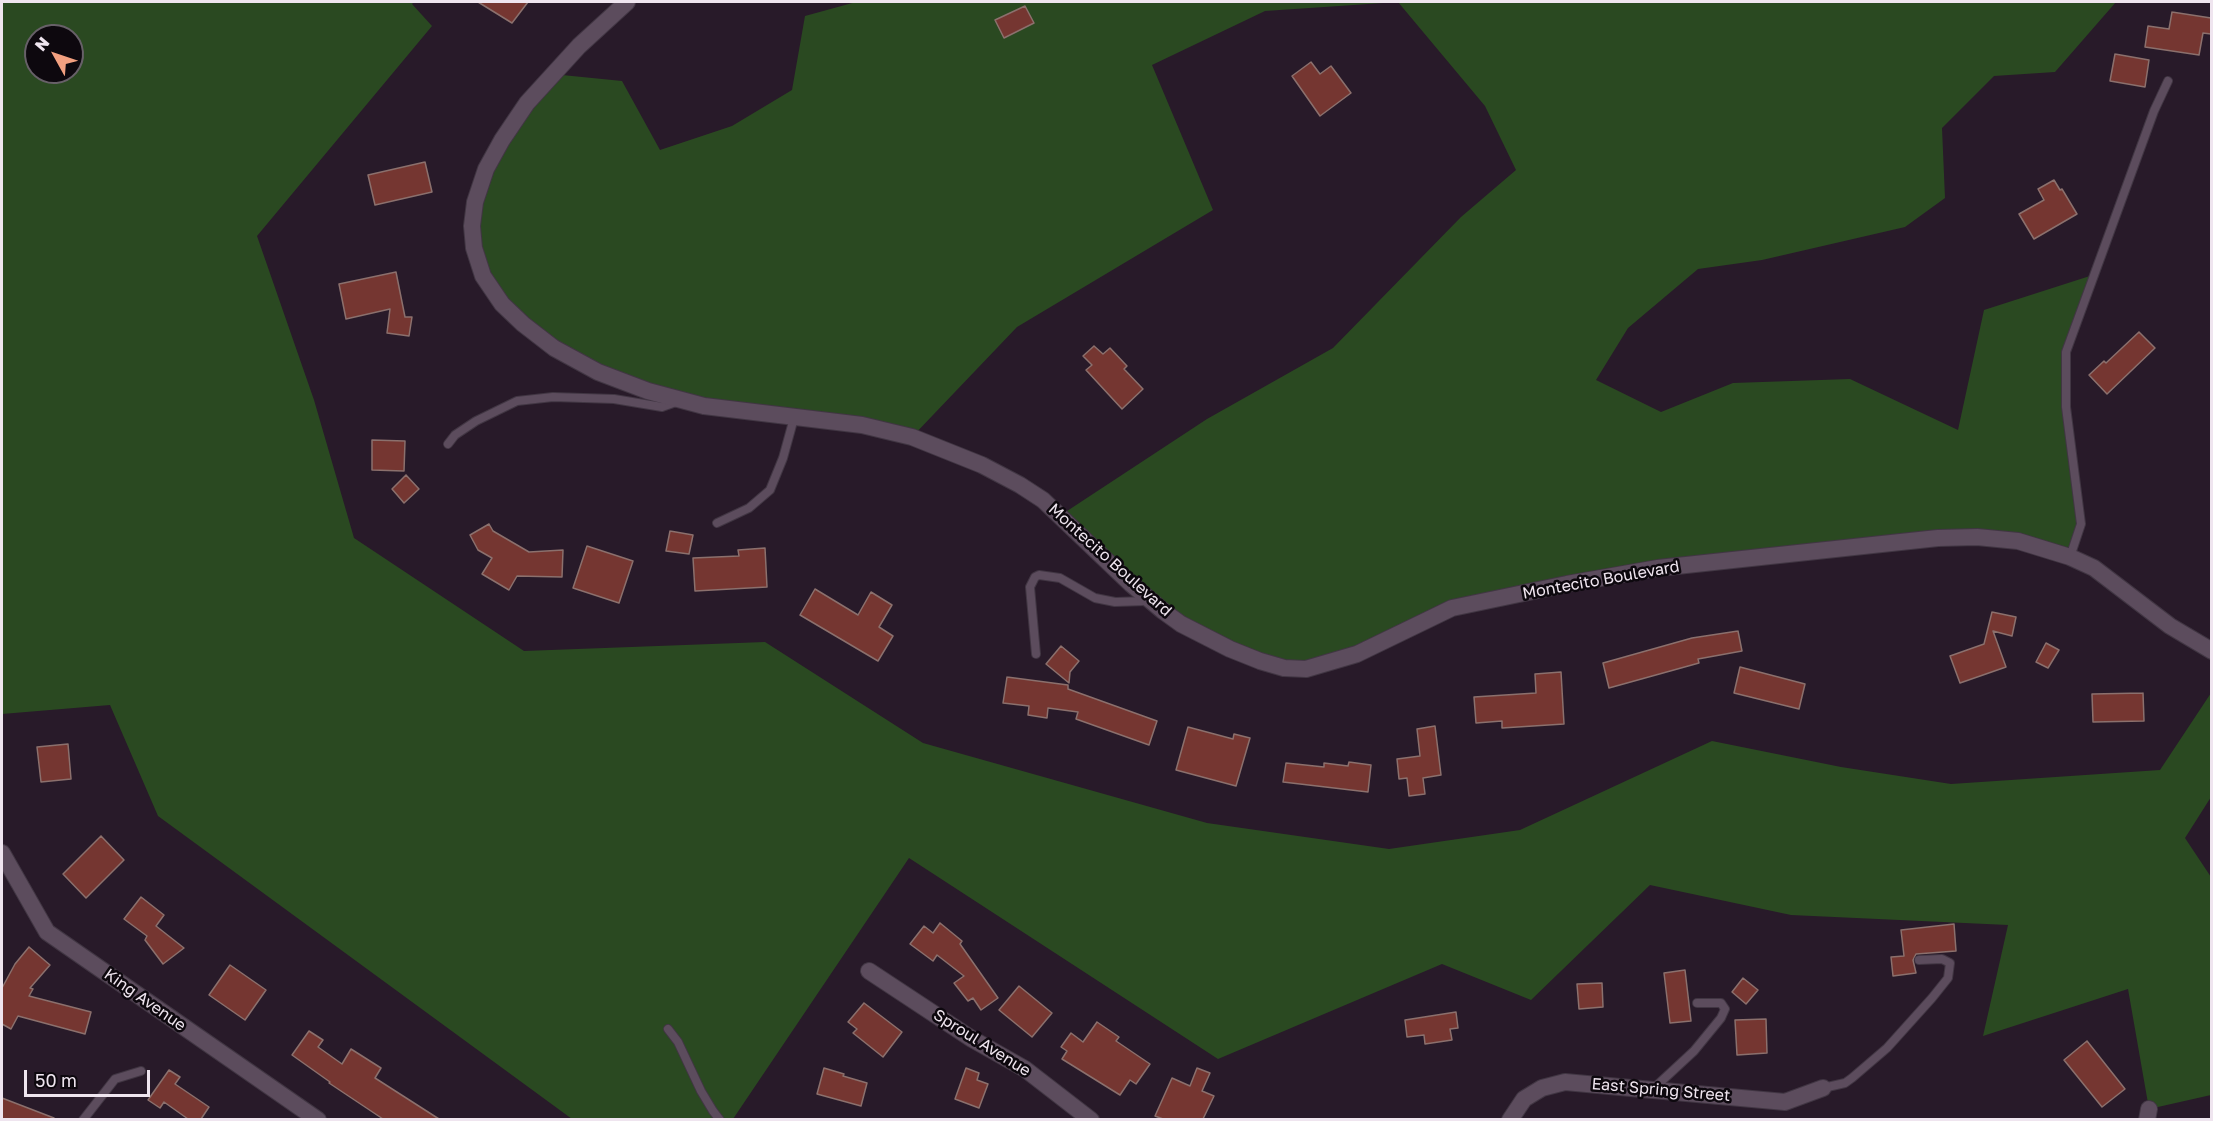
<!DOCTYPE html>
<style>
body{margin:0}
#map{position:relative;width:2213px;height:1121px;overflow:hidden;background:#281a29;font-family:"Golos Text",sans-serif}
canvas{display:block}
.frame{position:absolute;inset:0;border:3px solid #efe5ef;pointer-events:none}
.north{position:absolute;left:24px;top:24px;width:60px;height:60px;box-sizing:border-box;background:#0d080e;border:2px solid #676068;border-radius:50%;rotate:310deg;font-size:16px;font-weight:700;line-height:24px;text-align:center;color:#efe5ef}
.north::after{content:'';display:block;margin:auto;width:21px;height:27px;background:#f2a080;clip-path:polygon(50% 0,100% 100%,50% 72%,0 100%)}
.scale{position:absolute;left:24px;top:1070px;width:126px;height:27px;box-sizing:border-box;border:3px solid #efe5ef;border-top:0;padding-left:8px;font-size:18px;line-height:21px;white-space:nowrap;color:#efe5ef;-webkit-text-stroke:4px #0d080e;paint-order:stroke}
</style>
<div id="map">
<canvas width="2213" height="1121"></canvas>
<div class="frame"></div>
<div class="north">N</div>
<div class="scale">50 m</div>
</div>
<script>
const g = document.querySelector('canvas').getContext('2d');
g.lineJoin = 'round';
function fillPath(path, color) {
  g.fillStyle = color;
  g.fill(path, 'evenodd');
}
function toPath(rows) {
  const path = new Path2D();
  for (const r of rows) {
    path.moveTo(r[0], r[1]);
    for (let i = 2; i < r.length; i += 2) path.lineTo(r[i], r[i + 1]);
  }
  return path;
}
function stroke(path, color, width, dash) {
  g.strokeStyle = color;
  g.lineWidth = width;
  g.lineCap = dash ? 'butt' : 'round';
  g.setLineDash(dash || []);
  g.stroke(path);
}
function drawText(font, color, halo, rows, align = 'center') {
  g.font = font + ' "Golos Text",sans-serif';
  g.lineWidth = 5;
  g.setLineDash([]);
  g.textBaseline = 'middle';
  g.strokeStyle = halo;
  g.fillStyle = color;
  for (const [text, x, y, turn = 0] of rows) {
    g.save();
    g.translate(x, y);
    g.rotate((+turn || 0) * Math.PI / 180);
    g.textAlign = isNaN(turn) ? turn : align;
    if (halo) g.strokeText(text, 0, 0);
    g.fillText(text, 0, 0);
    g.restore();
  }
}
fillPath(toPath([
 [2,2,414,2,412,4,432,26,257,236,314,400,354,538,524,651,765,642,923,743,1207,823,1389,849,1520,830,1712,741,1841,767,1951,784,2160,770,2211,693,2211,797,2185,838,2211,877,2211,1095,2149,1109,2128,989,1983,1036,2008,925,1791,915,1650,885,1531,1000,1442,964,1218,1059,909,858,733,1119,572,1119,158,816,110,705,2,714],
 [36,36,72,36,72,72,36,72],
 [856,2,2116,2,2055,72,1994,76,1942,128,1945,198,1905,227,1762,260,1698,269,1628,328,1596,380,1661,412,1733,383,1850,379,1958,430,1984,310,2093,275,2066,352,2066,407,2081,524,2070,557,1977,537,1658,568,1452,608,1306,669,1201,635,1061,515,1207,419,1333,348,1461,217,1516,170,1485,106,1398,2,1265,11,1152,65,1213,210,1017,327,912,437,704,406,573,359,483,276,475,202,479,185,552,74,622,81,660,150,732,126,792,90,805,16]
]), '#2a4921');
const building = toPath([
 [478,2,528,2,512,23,478,2],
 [1025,6,1034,23,1004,38,995,20,1025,6],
 [2172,12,2211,18,2211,34,2203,33,2199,55,2145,47,2148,26,2169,29,2172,12],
 [2115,54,2149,60,2145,87,2110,81,2115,54],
 [1311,62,1320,74,1331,66,1351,93,1320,116,1292,76,1311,62],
 [425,162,432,192,375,205,368,175,425,162],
 [2054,180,2060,190,2062,189,2077,214,2034,239,2019,214,2044,200,2038,189,2054,180],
 [396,272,405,317,412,317,409,336,387,333,390,309,346,319,339,284,396,272],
 [2139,332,2155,348,2107,394,2089,375,2104,361,2106,363,2139,332],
 [1094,346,1103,354,1110,348,1127,366,1124,369,1143,389,1122,409,1086,370,1092,365,1083,356,1094,346],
 [372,440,405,441,404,471,372,470,372,440],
 [406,475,419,489,404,503,392,489,406,475],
 [489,524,493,531,529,552,563,550,562,577,517,576,509,590,482,574,492,558,478,550,470,535,489,524],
 [670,531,693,535,689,554,666,551,670,531],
 [587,546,633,561,619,603,573,588,587,546],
 [765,548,767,587,695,591,693,558,739,556,738,550,765,548],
 [815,589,858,615,871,592,892,605,879,627,893,636,878,661,800,615,815,589],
 [1992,612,2016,617,2012,636,1993,631,2006,667,1960,683,1950,656,1984,644,1992,612],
 [1738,631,1742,651,1698,659,1699,663,1609,688,1603,663,1692,638,1738,631],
 [2046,643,2059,650,2048,668,2036,662,2046,643],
 [1061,646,1079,661,1070,672,1069,683,1046,664,1061,646],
 [1740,667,1805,684,1799,709,1734,693,1740,667],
 [1561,672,1564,724,1502,728,1502,721,1476,723,1474,697,1536,693,1535,674,1561,672],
 [1007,677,1068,685,1068,689,1157,721,1149,745,1076,719,1078,712,1048,708,1047,718,1028,715,1029,706,1003,703,1007,677],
 [2143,693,2144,721,2093,722,2092,694,2143,693],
 [1435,726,1441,775,1423,778,1425,794,1409,796,1407,778,1399,779,1397,759,1420,756,1417,729,1435,726],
 [1188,727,1233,739,1234,734,1250,738,1236,786,1176,770,1188,727],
 [68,744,71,779,41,782,37,747,68,744],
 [1349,762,1371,765,1368,792,1283,782,1286,763,1324,767,1324,763,1348,766,1349,762],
 [101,836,124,860,86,898,63,874,101,836],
 [141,897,164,915,156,926,184,948,163,964,145,940,147,936,124,919,141,897],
 [940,923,962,941,960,944,998,998,981,1010,973,998,968,1001,954,983,964,976,937,955,933,961,910,944,924,926,933,933,940,923],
 [1954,924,1956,951,1916,954,1913,960,1916,973,1893,976,1891,957,1904,956,1901,930,1954,924],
 [29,947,50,965,30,988,33,989,29,996,91,1012,85,1034,18,1016,11,1029,2,1024,2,988,15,964,29,947],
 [230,965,266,990,245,1020,209,995,230,965],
 [1685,970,1691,1021,1670,1023,1664,973,1685,970],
 [1743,978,1758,990,1746,1004,1732,992,1743,978],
 [1602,983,1603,1007,1579,1009,1577,984,1602,983],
 [1019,986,1052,1013,1032,1037,999,1010,1019,986],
 [864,1003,902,1032,883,1057,853,1033,857,1029,848,1022,864,1003],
 [1456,1012,1458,1028,1450,1029,1452,1040,1425,1044,1424,1035,1407,1037,1405,1020,1456,1012],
 [1766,1019,1767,1053,1737,1055,1735,1020,1766,1019],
 [1097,1022,1119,1037,1116,1041,1150,1064,1136,1084,1130,1080,1120,1095,1062,1059,1067,1051,1061,1047,1071,1033,1083,1042,1097,1022],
 [309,1031,323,1040,318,1047,342,1064,351,1049,381,1068,375,1078,439,1119,383,1119,329,1083,330,1082,292,1055,309,1031],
 [2087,1041,2125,1089,2102,1107,2064,1060,2087,1041],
 [824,1068,844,1074,843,1076,867,1083,861,1106,817,1094,824,1068],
 [966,1068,979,1073,977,1080,988,1084,979,1108,955,1099,966,1068],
 [1197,1068,1210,1073,1202,1091,1214,1096,1203,1119,1163,1119,1155,1116,1172,1078,1190,1086,1197,1068],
 [169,1070,180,1077,175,1084,209,1107,201,1119,188,1119,164,1102,160,1108,148,1100,169,1070],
 [2,1098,54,1118,54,1119,2,1119,2,1098]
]);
fillPath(building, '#753631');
stroke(building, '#8b706d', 1.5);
const service = toPath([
 [448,444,455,435,476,421,517,401,553,397,614,399,662,407,676,402],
 [717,523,749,508,770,490,783,458,794,418],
 [2070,557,2081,524,2066,407,2066,352,2154,111,2168,81],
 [1036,654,1030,587,1035,577,1039,575,1060,578,1095,598,1115,602,1147,601],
 [668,1029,678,1042,701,1091,713,1111,720,1120],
 [1823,1088,1845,1083,1852,1078,1887,1048,1932,998,1948,978,1950,963,1942,959,1919,960],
 [1653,1089,1694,1051,1721,1018,1725,1009,1721,1003,1697,1003],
 [83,1120,115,1079,141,1071]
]);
const minor = toPath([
 [627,2,579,46,527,103,502,140,486,169,475,202,472,226,474,248,483,276,502,304,523,324,554,348,598,372,648,391,704,406,862,425,891,432,912,437,982,465,1020,485,1043,500,1131,584,1163,611,1181,624,1230,649,1260,661,1284,668,1306,669,1357,654,1452,608,1567,584,1658,568,1938,538,1977,537,2018,541,2070,557,2094,568,2170,626,2212,651],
 [2,853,47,932,318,1120],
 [869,971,972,1039,1025,1069,1091,1120],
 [1510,1120,1524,1099,1542,1088,1565,1082,1785,1102,1823,1088],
 [2147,1120,2149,1109]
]);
stroke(service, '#413643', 10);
stroke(minor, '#413643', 18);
stroke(service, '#5c4c5d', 8);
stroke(minor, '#5c4c5d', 16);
drawText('16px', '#efe5ef', '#0d080e', [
 ["Montecito Boulevard",1110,560,42],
 ["Montecito Boulevard",1601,580,-10],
 ["King Avenue",145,1000,35],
 ["Sproul Avenue",982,1043,32],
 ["East Spring Street",1661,1090,5]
]);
</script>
